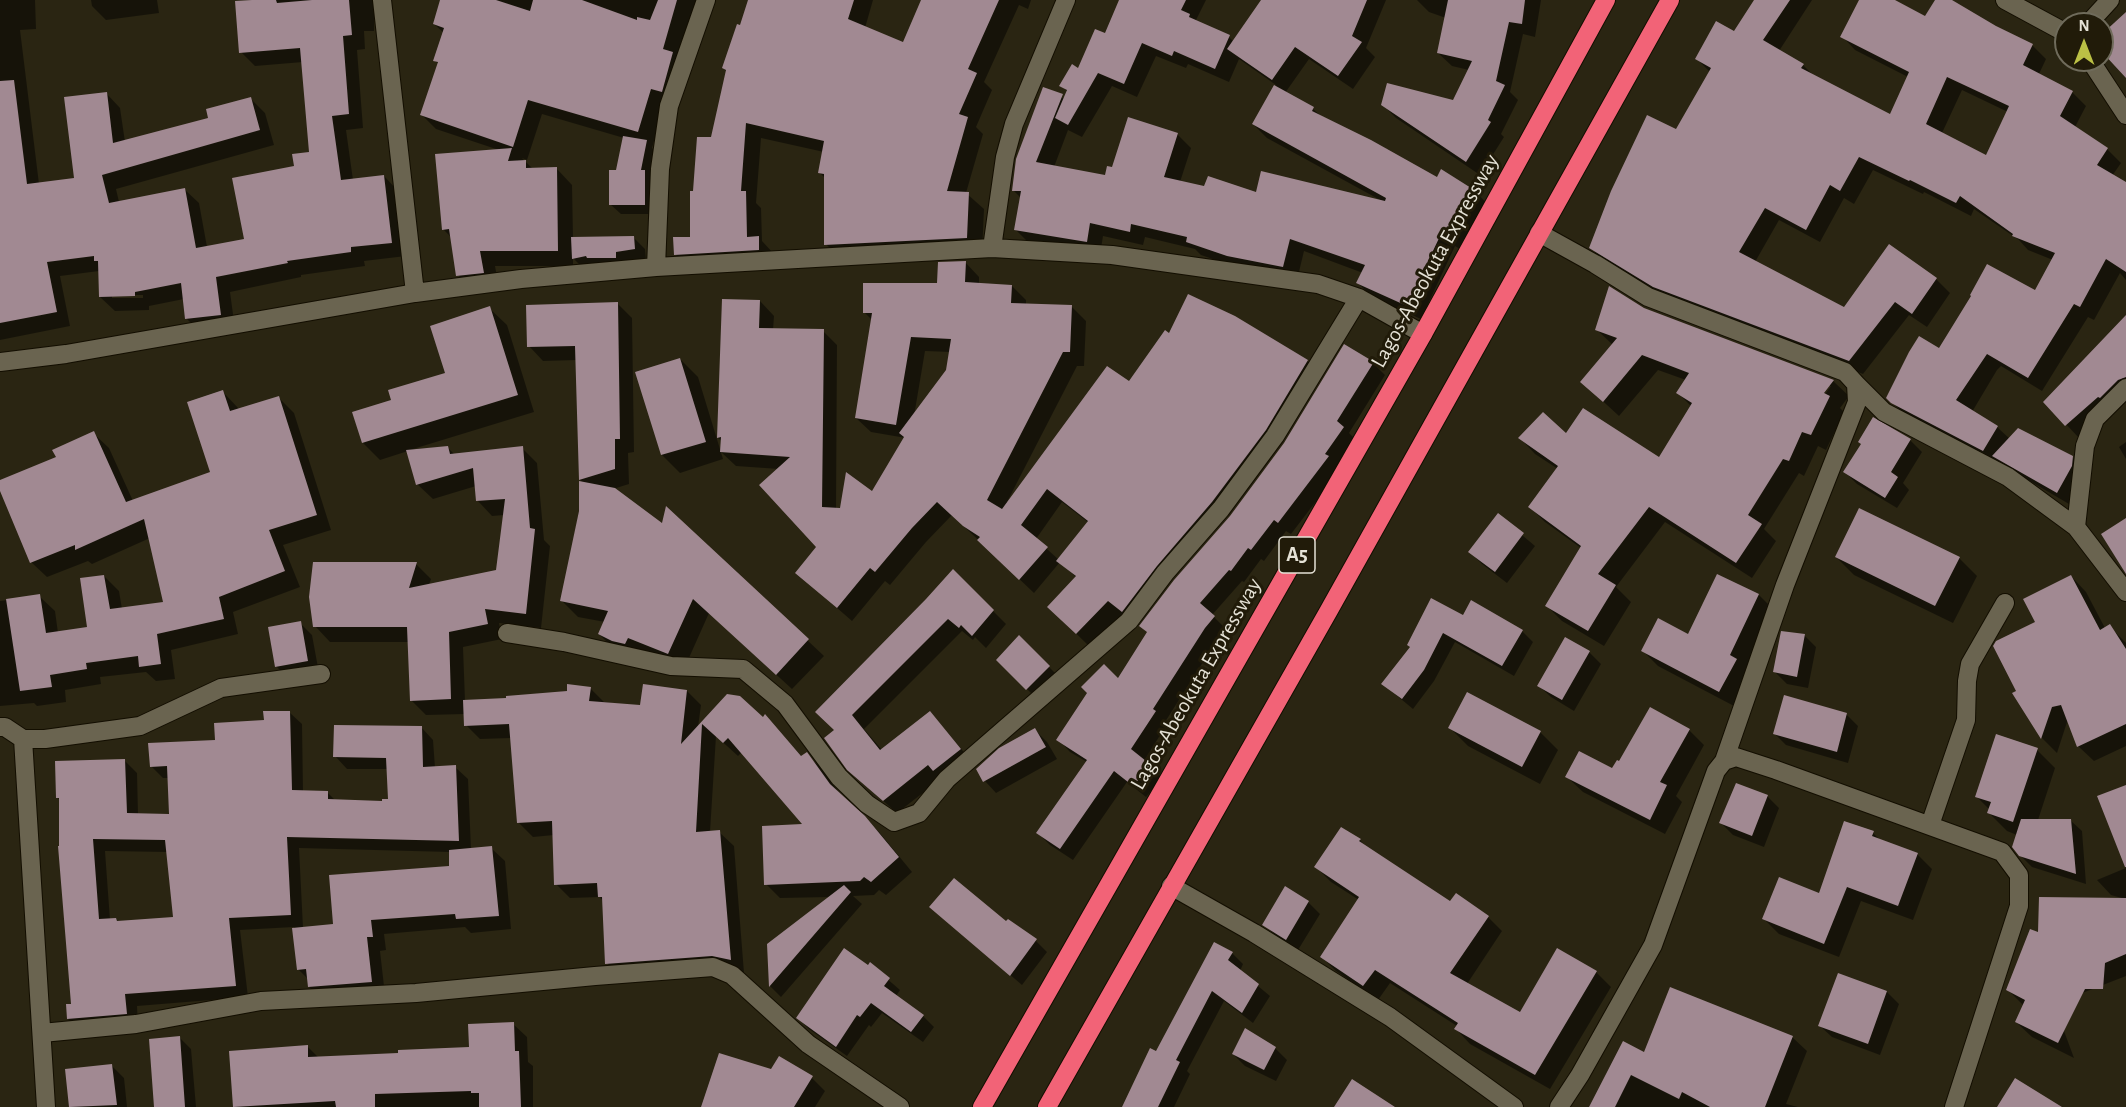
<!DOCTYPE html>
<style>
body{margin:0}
#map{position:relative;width:2126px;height:1107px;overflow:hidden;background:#2a2512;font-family:"Alegreya Sans",sans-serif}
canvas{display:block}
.north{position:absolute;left:2054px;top:12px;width:60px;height:60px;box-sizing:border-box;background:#211b09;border:2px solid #6f6b5b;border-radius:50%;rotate:0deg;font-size:16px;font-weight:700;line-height:24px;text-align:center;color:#e5e2d6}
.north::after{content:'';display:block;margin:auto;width:21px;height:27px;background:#bbc045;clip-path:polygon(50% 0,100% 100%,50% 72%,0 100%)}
</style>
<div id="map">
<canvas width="2126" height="1107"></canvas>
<div class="north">N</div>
</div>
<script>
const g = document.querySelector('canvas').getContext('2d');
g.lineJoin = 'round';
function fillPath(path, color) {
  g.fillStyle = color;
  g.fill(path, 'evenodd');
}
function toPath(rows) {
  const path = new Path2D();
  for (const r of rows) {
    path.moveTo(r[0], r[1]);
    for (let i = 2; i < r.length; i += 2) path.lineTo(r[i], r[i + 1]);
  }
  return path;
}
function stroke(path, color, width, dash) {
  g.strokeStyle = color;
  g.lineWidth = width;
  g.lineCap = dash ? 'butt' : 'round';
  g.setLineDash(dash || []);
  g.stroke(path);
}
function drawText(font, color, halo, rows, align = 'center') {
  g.font = font + ' "Alegreya Sans",sans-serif';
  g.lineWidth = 6;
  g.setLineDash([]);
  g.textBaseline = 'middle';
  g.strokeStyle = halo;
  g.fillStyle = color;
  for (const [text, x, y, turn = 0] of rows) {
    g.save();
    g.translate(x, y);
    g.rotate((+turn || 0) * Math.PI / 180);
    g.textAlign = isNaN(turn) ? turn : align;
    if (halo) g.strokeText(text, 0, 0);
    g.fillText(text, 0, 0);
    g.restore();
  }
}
fillPath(toPath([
 [0,0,35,0,36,29,20,30,39,184,76,180,106,93,120,108,125,142,210,119,250,98,265,113,274,145,116,189,119,202,184,189,199,203,207,247,246,240,310,153,303,62,255,66,241,52,270,0,375,0,374,31,364,31,365,49,357,50,363,128,346,130,353,180,384,176,398,191,406,256,364,261,365,266,301,275,301,277,230,292,235,329,201,333,187,319,184,299,149,306,149,310,115,311,100,297,99,271,60,276,70,326,0,340],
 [112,295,143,295,143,298,112,298],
 [91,0,157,0,159,13,106,20,92,6],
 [442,0,700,0,692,21,689,20,652,148,656,152,654,214,621,214,611,205,624,138,542,114,527,160,522,158,533,169,557,169,572,185,573,238,633,237,645,249,646,260,585,270,573,258,573,266,495,266,499,288,473,291,458,275,452,238,443,229,499,150,436,129,422,115,439,64,435,61,444,33,434,24],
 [749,0,873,0,865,28,903,44,922,0,1031,0,1028,9,1019,5,984,82,992,90,976,127,983,134,966,193,984,209,982,253,841,260,826,244,825,178,820,173,824,152,761,138,756,203,761,208,762,241,774,254,691,270,675,254,691,239,695,193,712,139,727,72,723,68,741,27],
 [1121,0,1206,0,1195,22,1229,37,1234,42,1263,0,1386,0,1366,48,1375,57,1353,89,1309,59,1285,93,1313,109,1323,118,1437,179,1478,194,1491,208,1463,251,1455,246,1421,319,1372,297,1358,283,1363,273,1304,251,1297,280,1242,269,1201,255,1195,249,1145,237,1143,245,1103,236,1100,255,1030,244,1016,230,1021,198,1013,190,1044,89,1065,99,1068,92,1061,85,1078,70,1106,35],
 [1156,56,1186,68,1188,64,1229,82,1239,59,1276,85,1253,124,1267,138,1382,201,1257,194,1205,188,1180,182,1191,148,1177,134,1113,169,1106,177,1054,167,1068,130,1082,137,1112,86,1137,97],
 [1417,0,1541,0,1535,37,1523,34,1510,92,1518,100,1501,134,1504,137,1480,175,1396,118,1382,104,1454,101,1469,70,1452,66,1438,53,1446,18,1429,12],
 [1756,0,1812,0,1779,51,1803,65,1816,78,1891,116,1908,77,1855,50,1842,36,1861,0,1892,0,1926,18,1936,0,1949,0,1995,27,2032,45,2046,59,2039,74,2072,92,2086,106,2075,127,2107,149,2121,163,2112,176,2126,184,2126,280,2120,273,2094,320,2088,317,2042,391,2001,366,1997,370,1972,412,1997,427,2010,439,2072,457,2084,469,2083,478,2069,504,2006,467,1999,461,1997,464,1906,416,1888,398,1940,350,2036,292,2053,260,2028,250,2019,240,1974,209,1971,216,1924,192,1923,194,1873,170,1854,204,1844,198,1820,242,1779,220,1755,262,1845,309,1889,246,1936,279,1950,293,1927,327,1909,315,1863,374,1668,300,1605,262,1591,248,1676,131,1710,72,1697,59,1734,33],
 [1962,90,2008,112,1987,157,1942,133],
 [965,262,979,277,979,284,1012,286,1026,300,1026,305,1072,307,1086,321,1084,366,1077,366,1007,502,1009,503,1130,383,1307,361,1322,375,1226,516,1091,648,1049,607,1077,578,1060,562,1034,593,952,515,926,542,890,585,885,581,852,621,797,573,818,547,779,469,736,466,721,452,722,441,718,438,724,300,760,301,774,316,773,330,823,331,837,345,836,509,841,510,872,494,906,438,871,432,856,418,873,321,865,313,939,285],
 [925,351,951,352,948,371,914,416],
 [1062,502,1089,523,1059,560,1036,539],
 [618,304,632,318,634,452,628,453,629,484,613,489,663,526,667,508,824,656,792,689,709,613,684,669,615,650,599,634,605,622,578,617,562,601,584,484,580,480,577,360,543,361,529,346],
 [489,308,507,325,534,412,413,449,447,447,455,455,522,448,537,463,544,540,550,546,541,628,499,623,502,639,463,647,465,701,508,699,590,688,604,702,642,707,687,691,701,705,698,727,728,696,762,719,765,716,802,757,806,754,821,768,842,797,879,832,912,872,886,895,879,890,874,895,853,896,862,904,781,997,770,986,768,944,831,897,780,898,766,884,805,825,742,752,738,756,716,736,710,832,719,832,734,846,744,973,727,970,621,978,607,963,603,901,600,897,570,898,556,884,554,835,533,837,519,823,511,738,480,739,466,725,465,714,426,715,411,700,409,642,330,642,315,626,416,564,431,579,429,585,498,572,504,515,492,516,477,500,476,486,433,499,417,484,408,451,380,460,363,443,393,401,447,374],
 [1643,309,1833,381,1849,396,1840,408,1844,412,1826,450,1818,446,1804,476,1799,473,1764,529,1776,541,1752,578,1665,522,1616,587,1631,602,1604,646,1562,621,1547,606,1581,548,1545,522,1530,507,1558,469,1535,454,1520,438,1567,435,1659,459,1692,407,1678,393,1686,380,1658,370,1619,416,1582,382,1613,345,1597,330],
 [1827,386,1831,386,1821,400],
 [2126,317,2126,399,2080,439,2045,402],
 [680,359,698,377,723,459,680,473,662,455,637,373],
 [1373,363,1385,375,1349,433,1356,440,1340,470,1291,534,1286,531,1264,561,1261,559,1244,582,1242,581,1212,615,1226,629,1217,640,1165,722,1167,724,1144,761,1162,778,1146,797,1127,782,1073,860,1050,845,1038,833,1087,762,1070,752,1058,739,1118,681],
 [223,392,239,409,278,397,294,413,331,530,283,545,300,587,233,612,238,634,171,650,175,679,156,681,146,672,100,677,101,684,65,690,66,702,37,706,34,703,0,706,0,601,39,596,55,611,58,633,89,628,104,576,119,591,122,609,165,603,150,538,92,564,88,561,47,577,31,562,0,487,0,482,58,458,93,433,109,448,133,501,212,473],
 [1910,440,1922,452,1903,483,1909,490,1897,508,1857,484,1845,472],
 [2126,442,2126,459,2119,447],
 [1498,515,1535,546,1507,583,1482,564,1470,552],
 [1836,557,1959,558,1977,576,1953,623,1854,575],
 [953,571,1006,624,986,648,975,637,973,640,962,631,864,729,882,750,930,712,973,763,942,778,897,813,863,783,836,730],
 [2071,576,2086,592,2105,628,2109,626,2126,643,2126,746,2094,761,2078,746,2068,719,2057,753,2042,738,2015,694,2018,691,2037,623],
 [1759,595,1774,610,1745,670,1751,676,1734,706,1658,666,1642,650,1689,636],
 [1463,617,1522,631,1533,642,1514,676,1455,642,1434,681,1413,709,1383,684,1411,647],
 [300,623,312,635,319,673,288,678,276,666],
 [1804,635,1816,647,1808,688,1787,684,1775,672],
 [1019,637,1061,679,1039,701,998,660],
 [1589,652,1601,664,1574,711,1551,697,1539,686],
 [289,712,302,724,303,792,327,792,336,801,383,802,390,800,388,769,347,769,335,756,421,727,433,740,435,768,455,767,468,779,471,849,491,848,505,861,511,929,471,933,465,927,384,934,386,950,380,951,385,995,323,1000,309,987,309,980,298,969,294,927,240,930,248,997,137,1006,138,1026,81,1031,68,1019,72,1005,61,801,57,797,124,760,137,773,138,814,171,815,169,778,163,778,151,766],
 [299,848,450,852,451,867,335,925,303,928],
 [105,851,168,852,175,919,119,923,116,919,110,920],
 [1846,714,1858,726,1848,763,1786,745,1775,734],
 [1450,728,1540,732,1558,750,1540,784,1468,746],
 [1035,730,1047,742,1057,759,996,793,985,781,978,769],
 [1689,730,1704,745,1676,796,1682,802,1665,834,1583,792,1567,777,1613,770],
 [2037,750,2055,768,2038,820,2070,820,2082,831,2086,884,2032,867,2020,855,2017,835,2007,831,1989,813,1990,810,1976,796],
 [1767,796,1779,808,1764,847,1733,835,1721,823],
 [1873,833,1882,842,1917,854,1932,869,1913,920,1861,901,1839,957,1779,934,1764,919,1820,895],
 [1360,840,1368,849,1451,903,1488,917,1502,931,1467,984,1521,1014,1557,950,1596,972,1611,987,1550,1089,1470,1044,1456,1029,1457,1026,1390,983,1378,1000,1336,971,1322,957,1359,900,1331,882,1316,867],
 [2126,868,2126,976,2054,1004,2074,1058,2032,1037,2016,1022,2024,1006,2008,990,2039,934,2125,899,2111,895,2097,880],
 [1286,889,1308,902,1320,914,1298,950,1276,936,1264,924],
 [931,907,1007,924,1036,941,1047,952,1022,985],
 [1232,953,1243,964,1240,971,1270,996,1253,1023,1224,1001,1187,1071,1190,1074,1174,1107,1124,1107,1157,1053],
 [870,964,900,990,896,996,923,1016,934,1027,923,1042,882,1013,871,1027,869,1025,847,1056,809,1029,798,1018],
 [1838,975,1887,992,1899,1004,1880,1055,1832,1037,1820,1026],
 [513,1024,527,1037,528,1062,533,1066,533,1107,234,1107,230,1052,307,1046,319,1058,400,1055,470,1048],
 [179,1037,191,1049,196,1107,156,1107],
 [1792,1037,1807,1051,1786,1104,1798,1107,1591,1107,1645,1054],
 [1275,1048,1287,1060,1276,1081,1245,1066,1233,1054],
 [780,1058,812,1078,825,1091,815,1107,706,1107,772,1071],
 [112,1066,124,1078,127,1107,71,1107,67,1071]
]), '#0007');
fillPath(toPath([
 [252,0,276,0,277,3,312,0,349,0,352,35,343,36,349,114,332,116,341,180,384,175,392,243,351,247,351,252,287,261,288,263,216,277,221,315,185,319,181,283,135,292,135,296,99,297,98,261,94,261,94,256,47,262,57,312,0,323,0,81,14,80,27,184,74,178,64,97,107,92,113,143,208,118,206,109,251,97,260,130,102,175,109,203,185,188,196,248,244,239,232,178,294,166,292,154,309,152,300,48,239,53,235,1],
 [440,0,496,0,530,11,533,0,582,0,637,20,637,17,650,20,658,0,677,0,663,49,673,52,662,92,651,89,638,132,528,100,513,147,420,115,438,62,433,61,444,28,433,24],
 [748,0,854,0,848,19,903,42,921,0,999,0,968,69,977,73,959,114,968,117,947,191,969,192,967,238,824,245,824,174,818,173,824,141,746,123,741,191,746,191,747,237,759,236,759,250,674,255,673,237,690,237,690,191,693,191,697,137,711,137,726,70,722,68,737,24,740,25],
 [1119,0,1186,0,1181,10,1190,14,1189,17,1230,35,1215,69,1174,51,1172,56,1142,43,1124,84,1098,73,1068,125,1055,118,1067,90,1059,86,1072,64,1078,68,1095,29,1105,33],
 [1261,0,1367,0,1352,36,1362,42,1338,76,1295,47,1272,80,1227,49],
 [1448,0,1525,0,1522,24,1509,22,1496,81,1505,85,1488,120,1491,122,1466,162,1381,105,1387,83,1453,100,1472,61,1437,53],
 [1754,0,1790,0,1763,40,1804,64,1801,68,1890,114,1909,72,1840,37,1859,0,1895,0,1925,16,1935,0,1952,0,1996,26,2033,44,2023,65,2073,91,2060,116,2108,148,2097,165,2126,182,2126,272,2106,259,2080,307,2074,304,2028,378,1987,354,1956,400,1998,426,1983,451,1891,403,1886,398,1909,352,1919,336,1939,348,1971,296,1970,295,1987,264,2035,290,2055,253,2012,236,2013,234,1960,196,1956,203,1910,180,1909,181,1859,157,1840,191,1830,185,1806,230,1765,208,1739,252,1844,307,1889,244,1937,278,1912,314,1895,302,1849,361,1653,287,1589,248,1611,191,1647,115,1676,129,1711,68,1695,59,1716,21,1734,31],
 [1947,77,2009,106,1986,155,1926,124],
 [2126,12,2126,78,2102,52,2102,34],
 [1274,85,1314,107,1312,111,1371,140,1437,177,1441,169,1479,193,1449,239,1441,234,1407,306,1356,283,1365,265,1290,239,1283,267,1227,256,1186,242,1187,237,1131,224,1130,232,1090,223,1087,242,1014,230,1021,191,1012,191,1016,159,1043,87,1063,94,1036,162,1105,175,1107,166,1112,167,1128,117,1178,133,1164,177,1204,186,1208,176,1256,192,1261,171,1385,201,1386,198,1252,124],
 [623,136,647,140,641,170,645,170,645,205,609,205,609,170,616,170],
 [512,148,508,161,526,160,526,168,557,167,558,251,480,251,484,273,456,276,449,229,442,230,435,154],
 [634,236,635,249,616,252,616,258,587,258,586,256,572,259,571,237],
 [966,261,965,282,1012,285,1011,303,1072,305,1070,352,1063,352,987,500,1002,509,1107,366,1129,381,1165,330,1169,333,1188,294,1235,316,1308,360,1266,430,1212,502,1157,566,1122,612,1108,601,1076,634,1047,607,1076,576,1056,561,1088,521,1047,489,1021,525,1048,547,1019,580,977,540,980,537,963,526,937,502,912,528,875,572,870,568,837,608,795,573,816,547,759,485,790,457,720,452,721,437,717,438,722,299,760,300,759,328,824,329,822,507,840,508,846,472,872,491,904,437,899,433,946,370,951,339,911,337,896,425,855,418,872,313,863,313,863,283,937,283,938,262],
 [1609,286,1644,308,1834,380,1824,393,1830,396,1811,435,1802,432,1789,461,1783,459,1748,515,1762,524,1736,563,1649,507,1598,574,1616,585,1588,631,1545,606,1581,546,1528,507,1558,466,1518,438,1543,412,1566,433,1583,408,1659,457,1692,403,1676,393,1689,373,1642,355,1603,402,1580,382,1617,338,1595,330],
 [618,302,620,439,615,439,615,469,579,480,575,346,527,347,526,305],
 [490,306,518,395,362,443,352,412,391,400,388,390,445,373,430,326],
 [2126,315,2126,377,2118,380,2100,398,2098,397,2065,426,2043,402],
 [1344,344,1374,362,1337,421,1344,427,1325,454,1329,456,1278,523,1274,520,1251,550,1248,548,1231,571,1229,570,1200,603,1215,616,1205,628,1153,709,1156,711,1131,749,1151,765,1133,786,1114,771,1060,849,1036,833,1087,760,1056,740,1087,693,1081,687,1104,664,1118,678,1147,632,1139,626,1174,580,1230,516,1284,443],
 [680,358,706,442,661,455,635,372],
 [223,390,230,411,279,396,317,515,269,530,285,571,219,597,224,619,157,634,161,664,139,667,138,656,86,663,87,669,50,675,52,687,20,691,6,599,40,594,46,633,87,627,80,578,104,575,110,609,163,602,144,519,75,550,75,545,30,563,0,491,0,480,56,457,52,450,94,431,126,502,210,472,187,402],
 [1873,417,1911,439,1891,472,1898,477,1885,498,1843,472,1861,444,1858,442],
 [2018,428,2073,456,2072,466,2057,493,1992,456],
 [448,446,450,454,523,446,530,528,535,529,526,614,485,609,488,624,449,632,451,699,410,701,407,627,313,627,309,597,313,562,417,562,409,588,496,570,505,499,476,501,473,468,416,485,406,450],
 [579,481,615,488,662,523,666,506,809,639,776,675,693,599,668,654,628,638,625,644,612,641,598,634,608,611,560,601,579,511],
 [1859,508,1960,557,1935,606,1835,557],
 [1498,513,1524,533,1495,572,1468,552],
 [2126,518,2126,574,2101,534],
 [953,569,994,610,972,636,961,625,959,628,948,619,852,715,880,750,930,711,961,749,933,771,928,765,883,801,847,770,824,738,834,730,815,712,926,599],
 [1717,574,1759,594,1730,655,1737,659,1719,692,1641,651,1658,618,1688,634],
 [2071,575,2100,630,2110,624,2126,649,2126,724,2077,747,2061,705,2052,707,2041,739,2012,693,2016,691,1993,646,1996,641,2035,622,2023,599],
 [1431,598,1463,615,1471,600,1523,630,1502,666,1443,633,1424,670,1402,699,1381,684,1410,647,1407,645],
 [301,621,308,661,275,667,268,627],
 [1781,631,1805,634,1797,677,1773,672],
 [1019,635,1050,666,1026,690,996,660],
 [1565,637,1590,651,1562,700,1537,686],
 [567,684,591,687,589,701,640,705,643,684,687,690,681,744,727,694,740,696,763,717,765,714,801,756,807,752,830,784,865,816,899,857,871,882,864,877,860,881,764,885,762,826,802,824,728,738,723,743,702,724,696,832,720,830,731,960,712,956,605,964,602,897,598,897,597,883,554,885,552,821,517,823,509,724,464,726,463,700,506,698,506,696,567,691],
 [1467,692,1541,731,1522,767,1448,728],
 [1784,695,1847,713,1837,752,1773,734],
 [1650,707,1690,729,1660,782,1667,785,1650,820,1565,777,1579,751,1612,768,1617,760,1619,761],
 [263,711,290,711,292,790,328,791,328,799,382,801,382,799,388,799,386,758,333,757,334,725,422,726,423,767,456,765,459,841,287,837,291,915,229,918,236,986,125,994,127,1014,67,1019,66,1004,71,1004,58,846,59,846,59,798,56,798,55,761,125,759,127,813,169,814,167,766,150,767,148,743,215,740,214,723,264,720],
 [93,839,165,840,173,917,117,921,116,918,99,919],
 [1035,728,1046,747,983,782,976,769,999,748],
 [1996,734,2038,748,2013,822,1987,813,1991,802,1975,797],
 [1736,783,1768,795,1752,836,1719,823],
 [2126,785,2126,867,2125,867,2097,796],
 [2021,819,2071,819,2076,874,2019,856,2012,847],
 [1844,821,1874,831,1872,836,1918,853,1898,906,1847,887,1824,944,1762,919,1779,877,1819,893],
 [1341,827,1361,839,1359,841,1450,901,1456,893,1489,916,1450,973,1520,1012,1557,948,1597,971,1535,1075,1454,1029,1458,1023,1375,970,1363,986,1320,957,1359,897,1314,867],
 [492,846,499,916,456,919,455,914,371,920,373,937,367,937,372,982,308,987,306,969,297,970,292,928,333,924,329,875,449,866,449,850],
 [954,878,1006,921,1008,919,1037,939,1010,976,929,907],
 [844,885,851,892,769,987,767,944],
 [1285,886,1309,901,1286,940,1262,925],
 [2039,897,2126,898,2126,954,2105,963,2103,989,2085,989,2058,1043,2015,1022,2025,1000,2006,990,2030,929,2038,932],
 [1214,942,1233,952,1228,960,1259,984,1242,1013,1212,991,1176,1060,1180,1062,1158,1107,1122,1107,1150,1048,1156,1051],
 [844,948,868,965,870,962,890,978,884,986,924,1015,911,1032,871,1003,860,1017,857,1015,836,1047,796,1018],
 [1838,973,1887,991,1868,1044,1818,1026],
 [1670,987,1793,1036,1765,1107,1710,1107,1682,1092,1679,1099,1631,1075,1615,1107,1589,1107,1623,1041,1644,1052],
 [514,1022,515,1051,519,1051,521,1107,479,1107,479,1093,471,1093,471,1091,375,1094,375,1107,336,1107,335,1101,233,1107,229,1051,308,1045,308,1057,398,1053,398,1050,469,1047,468,1024],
 [1245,1028,1276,1047,1264,1070,1232,1054],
 [180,1036,185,1107,154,1107,149,1039],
 [719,1053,771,1069,779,1056,813,1076,794,1107,701,1107],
 [112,1064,117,1105,69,1107,65,1069],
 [2015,1078,2062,1107,1997,1107],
 [1352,1079,1395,1107,1334,1107]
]), '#a18992');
const street = toPath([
 [382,0,415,293],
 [2005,0,2066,33],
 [2088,24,2110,0],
 [2090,60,2126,115],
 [1539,233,1595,264,1648,297,1845,372,1856,384,1857,402,1785,585,1724,761],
 [992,248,1005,157,1014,124,1066,0],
 [656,267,660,169,669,106,706,0],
 [0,362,66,354,415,293,521,279,656,267,992,248,1112,255,1318,284,1359,298,1423,334],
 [1856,384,1884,412,2008,477,2076,527,2126,592],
 [2076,527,2085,446,2095,419,2126,388],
 [507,633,564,642,671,666,743,669,785,704,839,777,867,804,894,822,919,813,947,779,1129,621,1165,573,1221,509,1275,436,1359,298],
 [0,727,5,727,23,739,46,1107],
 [23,739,45,739,140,726,221,688,321,674],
 [1930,825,1966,720,1967,681,1970,664,2005,603],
 [1171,886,1254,933,1390,1017,1514,1107],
 [42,1033,136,1024,261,1001,416,993,595,976,713,967,732,975,808,1044,900,1107],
 [1559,1107,1580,1075,1653,945,1716,771,1724,761,1736,757,1776,770,2002,852,2019,875,2019,906,1954,1107]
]);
const highway = toPath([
 [982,1107,1423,334,1606,0],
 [1047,1107,1328,612,1670,0]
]);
stroke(street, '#130e00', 20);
stroke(highway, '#130e00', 20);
stroke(street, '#6a6450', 18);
stroke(highway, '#f26377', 18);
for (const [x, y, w] of [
 [1297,555,36]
]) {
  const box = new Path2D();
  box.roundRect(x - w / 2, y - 18, w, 36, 4.5);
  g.fillStyle = '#211b09';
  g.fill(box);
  stroke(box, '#e5e2d6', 1.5);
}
drawText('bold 21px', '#e5e2d6', null, [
 ["A5",1297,555]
]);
drawText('22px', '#e5e2d6', '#211b09', [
 ["Lagos-Abeokuta Expressway",1435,261,-61],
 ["Lagos-Abeokuta Expressway",1196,684,-60]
]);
</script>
